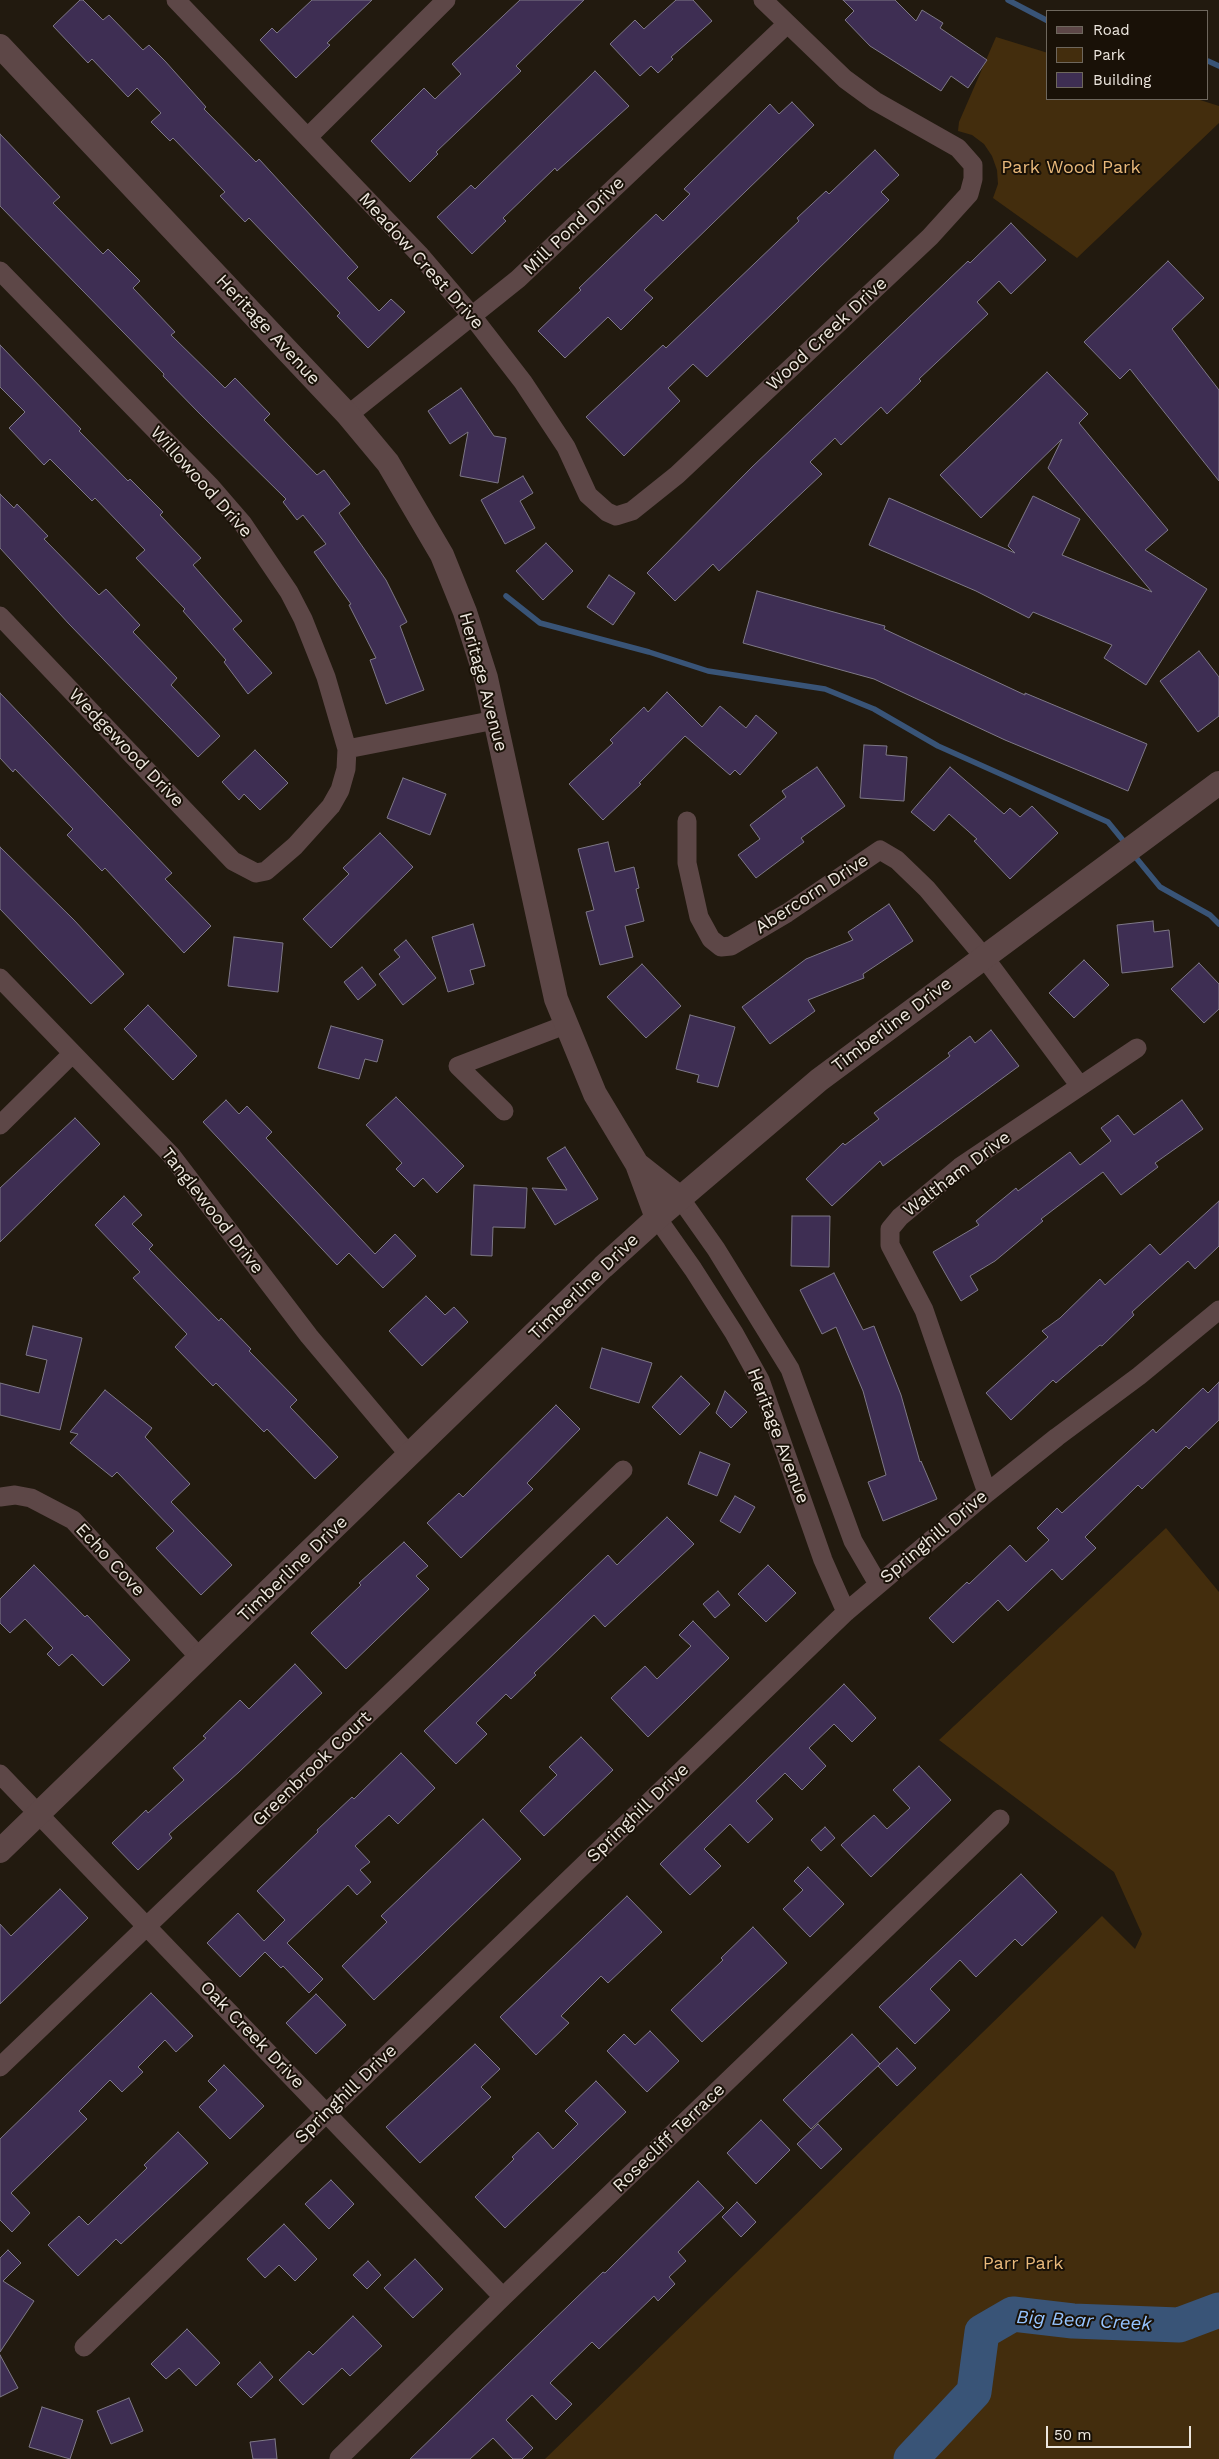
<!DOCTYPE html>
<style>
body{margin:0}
#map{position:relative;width:1219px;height:2459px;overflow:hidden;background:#221a0f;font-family:"Work Sans",sans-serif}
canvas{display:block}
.legend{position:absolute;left:1046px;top:10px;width:162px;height:90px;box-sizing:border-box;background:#191107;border:1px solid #6e675d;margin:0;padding:6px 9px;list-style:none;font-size:15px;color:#ede7df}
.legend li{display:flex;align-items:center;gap:10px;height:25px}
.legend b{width:25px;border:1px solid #6e675d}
.scale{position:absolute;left:1046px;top:2426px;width:145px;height:22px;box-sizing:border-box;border:2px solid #ede7df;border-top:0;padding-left:6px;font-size:15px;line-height:18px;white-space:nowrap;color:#ede7df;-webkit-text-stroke:4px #191107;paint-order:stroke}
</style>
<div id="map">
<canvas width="1219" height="2459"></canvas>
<ul class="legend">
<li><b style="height:6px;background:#5d4747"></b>Road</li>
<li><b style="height:14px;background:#432d0d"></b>Park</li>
<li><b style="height:14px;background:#3e2e53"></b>Building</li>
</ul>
<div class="scale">50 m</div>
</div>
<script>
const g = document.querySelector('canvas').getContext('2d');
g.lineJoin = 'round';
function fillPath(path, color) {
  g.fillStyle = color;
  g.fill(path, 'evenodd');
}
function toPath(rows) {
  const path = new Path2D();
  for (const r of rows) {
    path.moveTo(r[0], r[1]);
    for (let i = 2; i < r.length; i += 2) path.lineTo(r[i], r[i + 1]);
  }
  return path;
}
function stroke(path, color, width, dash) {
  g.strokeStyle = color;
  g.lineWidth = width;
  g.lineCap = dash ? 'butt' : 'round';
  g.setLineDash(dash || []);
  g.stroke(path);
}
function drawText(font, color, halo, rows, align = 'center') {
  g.font = font + ' "Work Sans",sans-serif';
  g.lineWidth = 4;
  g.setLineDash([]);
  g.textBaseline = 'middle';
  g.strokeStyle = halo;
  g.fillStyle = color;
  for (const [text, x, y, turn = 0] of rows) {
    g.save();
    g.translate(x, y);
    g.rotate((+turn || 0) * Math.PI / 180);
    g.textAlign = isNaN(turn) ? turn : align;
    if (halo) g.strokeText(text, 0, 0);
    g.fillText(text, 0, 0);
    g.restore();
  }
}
fillPath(toPath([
 [996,37,1048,53,1048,99,1197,99,1219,106,1219,123,1077,258,993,198,998,184,997,170,992,156,984,144,972,135,958,131,959,122],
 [1166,1528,1219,1592,1219,2459,545,2459,1102,1916,1135,1949,1142,1934,1114,1872,939,1740]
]), '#432d0d');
stroke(toPath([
 [1008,0,1048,21],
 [1208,61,1219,66],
 [506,596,540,623,649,652,708,671,825,689,874,709,938,746,1108,822,1126,844],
 [1133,854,1160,887,1210,915,1219,924]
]), '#395477', 5.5);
stroke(toPath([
 [911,2459,974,2392,982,2332,1013,2314,1073,2321,1179,2325,1219,2310]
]), '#395477', 35);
const building = toPath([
 [80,0,83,0,103,20,109,15,143,50,149,45,165,61,206,107,204,109,256,162,259,159,358,267,347,278,379,311,391,299,405,312,368,348,337,316,340,313,249,218,245,222,220,196,225,192,173,138,170,141,151,122,161,113,137,88,128,97,92,59,88,63,53,26,80,0],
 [312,0,372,0,327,43,330,45,296,78,260,40,272,28,277,33,312,0],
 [520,0,584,0,516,66,521,71,436,152,438,154,410,182,371,141,424,88,435,99,461,74,452,64,520,0],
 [676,0,693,0,712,21,671,57,673,59,658,73,651,66,640,76,610,44,635,20,644,29,676,0],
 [843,0,895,0,916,21,922,10,943,23,940,28,987,60,968,88,951,76,941,91,870,46,845,20,854,11,843,0],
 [595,71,629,106,557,171,555,168,503,218,506,221,472,254,437,217,471,185,475,189,595,71],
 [792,102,814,125,644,290,653,298,621,330,608,317,565,358,538,331,581,290,579,288,656,214,663,221,690,194,684,189,770,104,779,114,792,102],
 [0,134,60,197,53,203,103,254,108,249,140,281,133,288,175,332,171,335,225,388,235,378,270,414,264,420,317,475,324,470,350,504,339,513,386,580,407,622,400,626,424,690,386,704,370,660,376,658,349,605,351,604,314,552,326,544,303,515,297,520,283,502,286,499,199,413,163,376,164,374,0,206,0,134],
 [875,150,899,175,881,192,889,200,707,377,693,364,668,388,680,401,624,456,586,417,663,345,666,348,799,221,797,218,826,191,829,194,875,150],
 [1011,223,1046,260,1011,294,999,281,977,302,988,314,919,379,921,381,887,414,881,407,841,445,835,438,810,462,822,474,719,571,713,564,675,601,647,573,752,467,968,261,970,263,1011,223],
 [1168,261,1204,298,1172,329,1219,390,1219,481,1130,369,1120,379,1084,342,1168,261],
 [0,345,81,429,79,431,128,481,130,479,163,512,160,515,201,558,193,565,242,621,233,629,272,673,248,694,224,662,226,660,183,611,185,609,136,558,145,550,95,498,92,501,50,459,44,465,9,428,25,412,0,387,0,345],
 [1047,372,1088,414,1079,423,1168,530,1145,550,1207,589,1146,685,1104,658,1112,645,1033,612,1029,618,976,591,869,545,889,498,1015,553,1008,546,1033,496,1080,519,1062,555,1152,592,1048,468,1062,439,981,518,940,475,1047,372],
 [461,388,494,436,506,438,498,483,460,476,468,432,450,444,428,411,461,388],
 [523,476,533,493,520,501,535,528,505,544,481,500,523,476],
 [0,494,14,508,17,504,48,536,44,539,99,595,106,589,140,625,133,632,177,678,171,685,220,736,198,757,69,624,0,548,0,494],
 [546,543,573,571,543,600,516,571,546,543],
 [609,575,635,593,613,625,587,607,609,575],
 [757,591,885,626,884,629,1025,695,1025,693,1147,744,1128,791,1005,740,874,679,743,643,757,591],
 [1199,651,1219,677,1219,716,1198,732,1160,681,1199,651],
 [667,692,702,727,720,706,746,728,756,715,777,733,740,775,735,770,730,775,685,736,639,783,641,784,603,820,569,784,613,743,610,740,644,707,648,712,667,692],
 [0,693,172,873,165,879,211,926,184,953,105,868,102,871,67,835,73,829,15,769,13,772,0,758,0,693],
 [864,745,887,746,886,755,907,757,904,801,860,798,864,745],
 [255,750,288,783,260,810,244,794,239,800,222,782,255,750],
 [817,767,845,806,801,838,804,842,756,878,738,855,760,839,750,825,786,797,782,791,817,767],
 [950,767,1004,814,1010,808,1020,817,1032,806,1058,833,1010,879,974,841,977,839,949,814,934,831,911,812,950,767],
 [403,778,446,794,430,835,387,818,403,778],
 [380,833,413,867,331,948,303,919,349,874,343,868,380,833],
 [608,842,615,872,634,867,639,888,636,889,644,921,625,926,633,957,600,965,586,912,594,910,578,849,608,842],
 [0,847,74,920,124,974,91,1004,0,909,0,847],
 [889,904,913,941,863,974,864,978,808,1000,815,1011,770,1044,742,1007,806,959,853,940,848,932,889,904],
 [1153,921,1154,932,1169,930,1173,967,1122,973,1117,925,1153,921],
 [473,924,485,966,470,970,474,984,448,992,432,937,473,924],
 [234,937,283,943,278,992,228,986,234,937],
 [406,940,436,978,403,1005,379,974,400,957,394,950,406,940],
 [1084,960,1109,985,1074,1018,1049,993,1084,960],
 [1199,963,1219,984,1219,1009,1204,1023,1171,989,1199,963],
 [642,964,681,1006,646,1038,607,997,642,964],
 [362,967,376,985,358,1000,344,982,362,967],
 [148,1005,197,1056,173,1080,124,1029,148,1005],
 [690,1015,735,1027,718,1087,697,1082,699,1075,676,1069,690,1015],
 [331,1026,383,1040,377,1062,365,1059,359,1079,318,1068,331,1026],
 [991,1030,1019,1066,883,1166,880,1161,832,1206,806,1179,843,1143,845,1145,879,1119,874,1113,950,1056,948,1053,970,1036,975,1043,991,1030],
 [396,1097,464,1166,437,1193,423,1178,414,1187,396,1169,402,1163,366,1125,396,1097],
 [226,1100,239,1114,247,1106,272,1132,266,1138,375,1254,395,1234,416,1256,383,1288,349,1253,337,1265,203,1122,226,1100],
 [1182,1100,1203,1129,1155,1163,1158,1167,1121,1195,1103,1172,1041,1219,1043,1221,995,1261,970,1276,978,1290,961,1301,933,1252,979,1225,976,1221,1016,1188,1018,1191,1070,1152,1080,1165,1111,1141,1101,1128,1118,1115,1134,1135,1182,1100],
 [75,1118,100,1144,0,1242,0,1188,75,1118],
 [565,1147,598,1199,555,1225,532,1188,567,1190,547,1158,565,1147],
 [474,1185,527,1188,525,1228,493,1227,492,1256,471,1255,474,1185],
 [124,1196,142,1215,132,1224,153,1245,149,1249,219,1321,221,1318,251,1349,249,1351,297,1400,290,1407,338,1457,315,1479,267,1429,264,1432,216,1383,213,1386,175,1347,187,1334,133,1278,140,1272,95,1225,124,1196],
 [1219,1201,1219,1246,1195,1269,1188,1261,1132,1312,1134,1315,1102,1346,1100,1345,1056,1383,1053,1380,1011,1420,986,1393,1048,1337,1042,1331,1060,1318,1100,1279,1105,1285,1150,1244,1160,1255,1219,1201],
 [792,1216,830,1216,829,1267,791,1266,792,1216],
 [834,1273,863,1330,874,1326,901,1395,920,1462,921,1461,937,1499,883,1521,868,1482,886,1475,863,1391,836,1327,822,1334,800,1290,834,1273],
 [426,1296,445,1315,454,1307,468,1322,422,1366,389,1331,426,1296],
 [33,1326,82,1338,60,1430,0,1415,0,1383,39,1393,47,1360,26,1355,33,1326],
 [602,1348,652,1363,639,1403,590,1388,602,1348],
 [681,1376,710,1404,680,1435,652,1407,681,1376],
 [1219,1382,1219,1420,1189,1449,1186,1446,1142,1489,1138,1485,1085,1537,1096,1548,1062,1580,1052,1569,1008,1611,998,1600,953,1643,929,1618,967,1582,969,1584,1010,1545,1026,1562,1049,1540,1037,1528,1057,1508,1062,1513,1153,1429,1156,1433,1203,1388,1208,1393,1219,1382],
 [105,1390,152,1428,145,1437,190,1484,171,1502,232,1565,201,1595,156,1548,174,1531,117,1472,112,1477,70,1443,78,1434,70,1432,105,1390],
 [725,1391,747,1412,731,1428,716,1413,725,1391],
 [556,1405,580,1429,527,1483,533,1489,461,1558,427,1523,459,1493,463,1497,556,1405],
 [700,1452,730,1464,717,1496,688,1484,700,1452],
 [735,1496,755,1507,740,1533,720,1521,735,1496],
 [667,1517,694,1544,605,1627,594,1615,534,1673,536,1675,511,1699,506,1694,476,1723,487,1734,456,1764,424,1731,608,1555,617,1565,667,1517],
 [404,1542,428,1566,416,1576,429,1589,346,1669,311,1633,361,1585,359,1583,404,1542],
 [34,1565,85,1617,87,1615,130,1660,103,1686,72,1654,59,1666,47,1654,53,1648,25,1619,10,1633,0,1623,0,1599,34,1565],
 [768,1565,796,1593,766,1622,738,1594,768,1565],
 [718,1591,730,1605,715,1618,703,1604,718,1591],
 [693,1621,729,1658,648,1737,611,1698,645,1666,657,1679,691,1646,679,1635,693,1621],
 [295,1664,322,1693,239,1772,169,1834,172,1838,138,1870,112,1843,146,1810,148,1813,184,1780,173,1768,206,1738,203,1736,240,1700,249,1709,295,1664],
 [844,1684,876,1718,852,1742,834,1724,809,1748,826,1766,802,1790,785,1773,756,1801,773,1819,748,1843,730,1824,704,1849,721,1866,690,1895,660,1864,844,1684],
 [581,1737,613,1770,544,1836,520,1811,557,1775,549,1767,581,1737],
 [401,1753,435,1788,398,1824,389,1815,355,1846,370,1862,360,1870,371,1882,357,1895,348,1885,287,1943,323,1979,309,1993,283,1966,281,1968,265,1952,240,1977,207,1943,238,1913,264,1941,285,1920,257,1891,318,1832,317,1830,352,1797,354,1799,401,1753],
 [919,1766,951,1800,871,1877,841,1845,874,1815,887,1829,910,1808,893,1790,919,1766],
 [483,1819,521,1859,374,2000,342,1966,387,1922,381,1916,483,1819],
 [825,1827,835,1838,821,1851,811,1840,825,1827],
 [808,1867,844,1904,810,1937,783,1909,803,1890,794,1881,808,1867],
 [1021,1874,1057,1912,1022,1946,1015,1939,976,1977,960,1960,930,1989,950,2010,915,2044,879,2007,1021,1874],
 [60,1889,88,1918,0,2004,0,1924,11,1936,60,1889],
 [627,1896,662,1932,608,1983,601,1976,561,2016,569,2023,536,2055,500,2017,627,1896],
 [753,1927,787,1963,702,2042,671,2010,723,1960,721,1958,753,1927],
 [151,1993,193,2036,176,2052,165,2040,138,2067,143,2072,122,2092,110,2080,79,2111,87,2119,11,2193,30,2213,12,2232,0,2220,0,2139,151,1993],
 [316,1994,346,2025,316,2054,286,2023,316,1994],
 [650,2031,679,2061,647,2092,607,2051,624,2034,635,2045,650,2031],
 [852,2034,880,2064,811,2129,783,2100,852,2034],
 [475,2044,500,2069,481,2087,491,2097,420,2163,386,2127,475,2044],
 [897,2048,916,2068,897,2086,878,2066,897,2048],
 [224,2065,264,2106,230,2139,199,2107,217,2090,208,2081,224,2065],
 [596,2081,626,2112,505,2228,475,2197,514,2159,512,2157,538,2132,553,2149,578,2124,565,2111,596,2081],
 [761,2120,790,2150,756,2184,727,2153,761,2120],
 [818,2124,842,2149,821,2169,797,2144,818,2124],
 [178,2132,208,2163,121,2244,116,2239,78,2276,48,2245,79,2216,88,2225,147,2168,144,2165,178,2132],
 [331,2180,354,2204,329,2229,305,2204,331,2180],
 [698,2181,724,2208,678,2252,686,2261,669,2277,675,2284,658,2301,654,2296,599,2349,592,2342,550,2383,572,2404,556,2420,532,2395,506,2420,533,2448,522,2459,513,2459,493,2438,470,2459,410,2459,603,2272,605,2273,698,2181],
 [737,2202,756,2222,741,2237,722,2217,737,2202],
 [284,2224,317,2259,295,2281,279,2265,265,2278,247,2259,284,2224],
 [8,2250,21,2263,3,2281,34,2301,0,2352,0,2258,8,2250],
 [415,2259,443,2289,413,2318,384,2288,415,2259],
 [368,2261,381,2275,367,2289,353,2275,368,2261],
 [353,2316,382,2346,350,2376,342,2368,303,2405,279,2380,309,2351,313,2355,353,2316],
 [187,2329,220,2363,196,2386,179,2368,166,2379,151,2364,187,2329],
 [0,2355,18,2388,0,2397,0,2355],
 [260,2362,273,2377,251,2398,237,2384,260,2362],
 [129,2398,143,2431,111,2444,97,2411,129,2398],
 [42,2407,83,2420,70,2459,29,2447,42,2407],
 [275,2439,277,2459,253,2459,250,2442,275,2439]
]);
fillPath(building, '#3e2e53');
stroke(building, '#7e7887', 1);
stroke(toPath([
 [176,0,419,254,472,316,523,382,566,447,588,495,607,512,616,516,632,511,677,475,930,237,969,194,973,179,973,165,958,148,875,101,845,79,763,0],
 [308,137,446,0],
 [0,271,211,487,243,524,289,592,303,619,326,677,347,749,346,769,340,790,331,806,295,846,266,871,256,873,233,861,0,616],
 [348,415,518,279,787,24],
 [347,749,495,720],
 [687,821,687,863,699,917,711,939,721,947,731,946,787,913,880,850,897,860,927,889,984,957,1080,1086],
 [0,978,171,1155,309,1336,410,1456],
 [504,1111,458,1066,565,1025],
 [0,1125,72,1054],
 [680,1198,716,1249,790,1369,853,1541,878,1584],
 [657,1218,693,1269,734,1333,760,1380,823,1560,846,1612],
 [987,1493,924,1310,890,1245,890,1229,900,1217,960,1167,1137,1048],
 [0,1497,15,1495,31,1498,73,1520,200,1658],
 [0,1774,503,2297],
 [0,2067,623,1470],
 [84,2347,846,1612,987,1493,1057,1437,1139,1376,1219,1310],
 [339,2458,503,2297,1000,1819]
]), '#5d4747', 19);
stroke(toPath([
 [0,46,348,415,388,463,442,555,465,612,486,678,556,999,595,1094,637,1164,657,1218],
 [637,1164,680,1198],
 [0,1851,603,1267,657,1218,819,1080,1219,783]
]), '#5d4747', 24);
drawText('18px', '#e9b97b', '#191107', [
 ["Park Wood Park",1071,168],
 ["Parr Park",1023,2264]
]);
drawText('18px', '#ede7df', '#191107', [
 ["Mill Pond Drive",574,226,-44],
 ["Meadow Crest Drive",421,261,48],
 ["Heritage Avenue",268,330,47],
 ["Wood Creek Drive",827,334,-43],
 ["Willowood Drive",201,482,48],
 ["Heritage Avenue",483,682,75],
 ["Wedgewood Drive",126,748,46],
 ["Abercorn Drive",812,894,-33],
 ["Timberline Drive",892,1025,-37],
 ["Waltham Drive",957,1174,-37],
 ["Tanglewood Drive",212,1211,52],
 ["Timberline Drive",584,1287,-44],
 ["Heritage Avenue",778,1436,69],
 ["Springhill Drive",934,1537,-40],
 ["Echo Cove",110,1560,47],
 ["Timberline Drive",293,1569,-44],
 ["Greenbrook Court",312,1769,-44],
 ["Springhill Drive",638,1813,-44],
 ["Oak Creek Drive",252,2035,46],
 ["Springhill Drive",346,2094,-44],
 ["Rosecliff Terrace",669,2138,-44]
]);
drawText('italic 19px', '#95c3fd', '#191107', [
 ["Big Bear Creek",1084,2321,3]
]);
</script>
